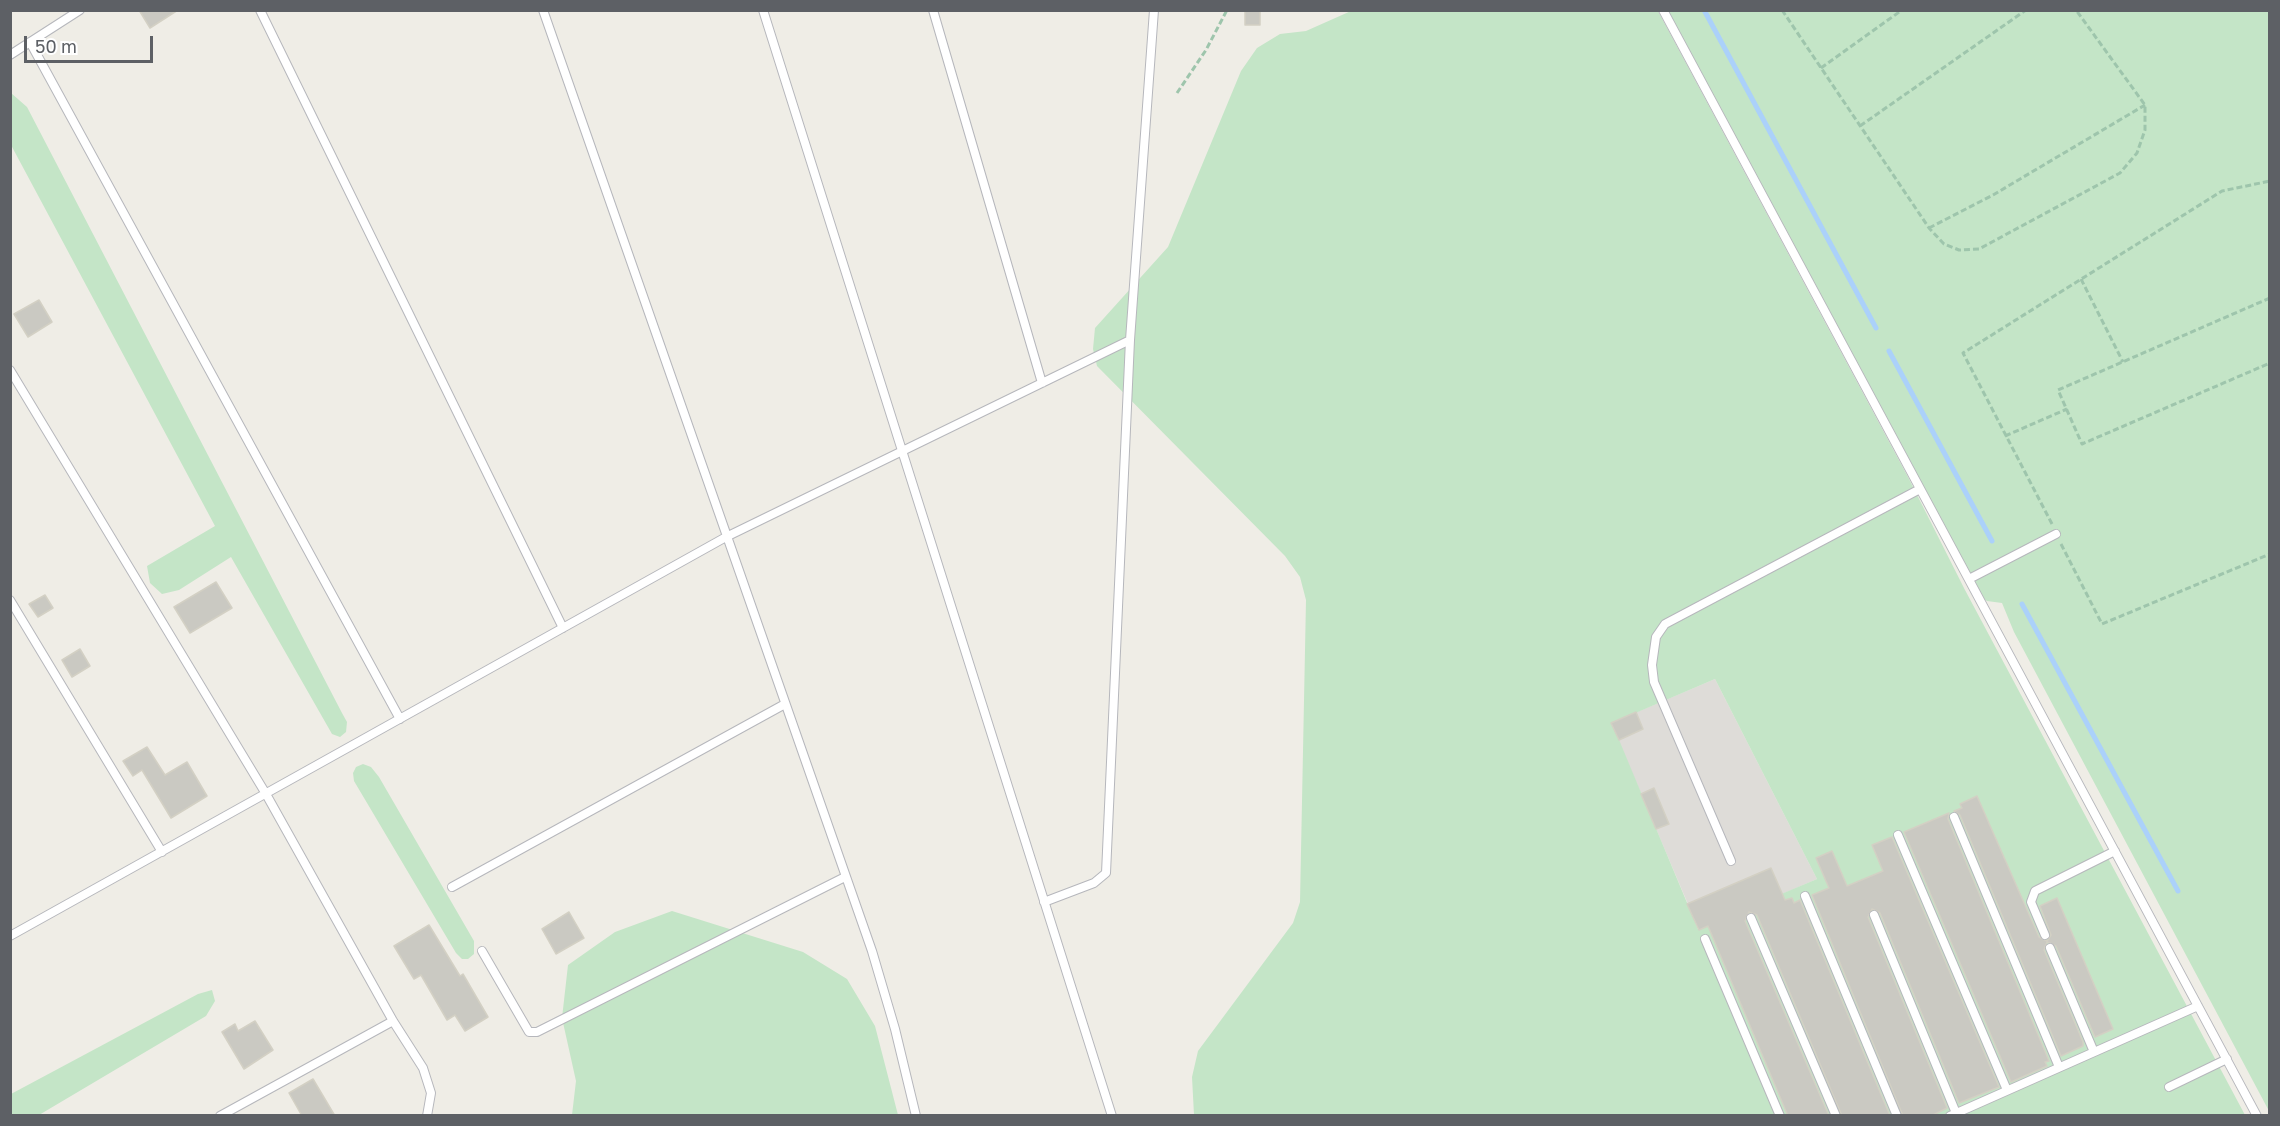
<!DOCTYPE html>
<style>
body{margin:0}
#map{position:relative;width:2280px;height:1126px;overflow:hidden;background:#efede6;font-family:"Golos Text",sans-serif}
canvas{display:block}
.frame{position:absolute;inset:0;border:12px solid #5d6065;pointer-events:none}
.scale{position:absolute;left:24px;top:36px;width:129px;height:27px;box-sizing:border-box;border:3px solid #5d6065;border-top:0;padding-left:8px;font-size:18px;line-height:21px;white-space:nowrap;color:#5d6065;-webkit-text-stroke:4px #fff;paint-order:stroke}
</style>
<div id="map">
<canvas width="2280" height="1126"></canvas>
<div class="frame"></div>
<div class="scale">50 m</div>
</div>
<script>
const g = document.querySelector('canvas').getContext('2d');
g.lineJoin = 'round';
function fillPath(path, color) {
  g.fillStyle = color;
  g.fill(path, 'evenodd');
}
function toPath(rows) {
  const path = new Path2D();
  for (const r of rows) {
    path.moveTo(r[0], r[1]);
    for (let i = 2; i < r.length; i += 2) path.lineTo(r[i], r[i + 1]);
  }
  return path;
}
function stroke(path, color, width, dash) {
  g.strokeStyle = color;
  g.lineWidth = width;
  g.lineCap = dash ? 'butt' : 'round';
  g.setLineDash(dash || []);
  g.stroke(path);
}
fillPath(toPath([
 [1715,679,1817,879,1699,930,1611,723]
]), '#dedcd8');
fillPath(toPath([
 [1351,11,1658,11,1908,477,1965,590,2245,1115,1194,1115,1192,1077,1198,1051,1293,923,1300,902,1306,600,1300,577,1285,556,1097,366,1093,349,1095,328,1168,247,1241,71,1257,48,1280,34,1306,31],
 [1715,679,1817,879,1698,929,1612,723],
 [1668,11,2269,11,2269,1111,2014,632,2002,603,1987,601,1978,595],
 [11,93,27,107,342,713,347,722,346,732,340,737,332,734,231,557,179,590,162,594,150,583,147,566,215,526,11,145],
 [363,764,371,767,379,777,474,941,474,954,468,959,462,959,456,953,354,781,353,773,356,767],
 [672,911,803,952,847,979,875,1026,898,1115,572,1115,576,1081,562,1018,568,965,615,932],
 [212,990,215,1001,206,1016,39,1115,11,1115,11,1094,198,994]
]), '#c4e5c7');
stroke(toPath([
 [1704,10,1876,328],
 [1889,351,1992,541],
 [2022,604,2178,891]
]), '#abd1fa', 5);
const building = toPath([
 [139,10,178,10,150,28,139,10],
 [1245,10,1260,10,1260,25,1245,25,1245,10],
 [39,300,52,322,28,337,14,314,39,300],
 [216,582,232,608,190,633,174,607,216,582],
 [45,595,53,608,38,617,29,604,45,595],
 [80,649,90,666,72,677,62,660,80,649],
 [1636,712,1643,729,1619,740,1611,723,1636,712],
 [147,747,165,775,187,762,207,796,171,818,142,770,133,776,123,761,147,747],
 [1654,788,1669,824,1656,829,1641,794,1654,788],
 [1977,796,2039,937,2047,941,2051,935,2040,906,2057,898,2113,1029,2095,1037,2056,946,2047,942,2044,950,2083,1042,2083,1046,2061,1056,1960,815,1954,811,1962,808,1960,804,1977,796],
 [1949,813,1948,819,2049,1061,2045,1062,2047,1066,2011,1082,1904,832,1949,813],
 [1892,837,1999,1087,1959,1103,1880,913,1872,909,1868,917,1947,1108,1931,1116,1903,1116,1812,895,1829,888,1816,858,1832,851,1847,886,1883,871,1872,845,1892,837],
 [1771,868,1785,900,1792,898,1794,903,1800,900,1890,1116,1842,1116,1757,915,1749,912,1745,921,1829,1116,1788,1116,1708,926,1699,930,1687,904,1771,868],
 [569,912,584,938,556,954,542,929,569,912],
 [429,925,460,976,463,974,488,1017,465,1031,455,1015,447,1020,421,975,414,979,394,946,429,925],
 [255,1021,273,1050,244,1069,222,1032,235,1024,238,1031,255,1021],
 [313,1079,335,1116,302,1116,289,1093,313,1079]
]);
fillPath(building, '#cac9c2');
stroke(building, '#d3d0c4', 1.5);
const lane = toPath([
 [260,10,563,628],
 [543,10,872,951,895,1029,916,1116],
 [763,10,1112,1116],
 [933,10,1042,383],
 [1663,10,2257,1116],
 [30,42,400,719],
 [10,55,80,10],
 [10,370,266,794,393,1021,423,1068,431,1093,427,1116],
 [1969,579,2056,534],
 [10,600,162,852],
 [1954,817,2059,1067],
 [1898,835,2007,1090],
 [1731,861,1654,682,1652,665,1656,637,1665,624,1920,489],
 [452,887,785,704],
 [1805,896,1897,1116],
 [1044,902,1094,883,1106,873,1130,340],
 [1874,915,1956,1113],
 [1751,918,1836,1116],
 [2045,935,2031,902,2035,891,2115,851],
 [10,936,726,537,1130,340,1154,10],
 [1705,939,1780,1116],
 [2050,948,2094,1052],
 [482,951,529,1032,537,1032,845,877],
 [2169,1087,2227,1059],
 [220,1116,393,1021],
 [1950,1116,2198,1006]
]);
stroke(lane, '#b6b7bc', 10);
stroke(toPath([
 [1782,10,1929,228,1944,244,1959,250,1979,249,2120,173,2137,153,2145,130,2145,105,2076,10],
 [1821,68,1902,10],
 [1177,93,1206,50,1227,10],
 [1860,126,2026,10],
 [1929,228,1993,195,2145,105],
 [2081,279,2123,362],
 [2270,298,2058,390,2082,444,2270,363],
 [2005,436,2067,409],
 [2052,524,1963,353,2222,191,2270,181],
 [2061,544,2102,624,2270,554]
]), '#9ec5ac', 3, [6, 3]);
stroke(lane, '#fff', 8);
</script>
